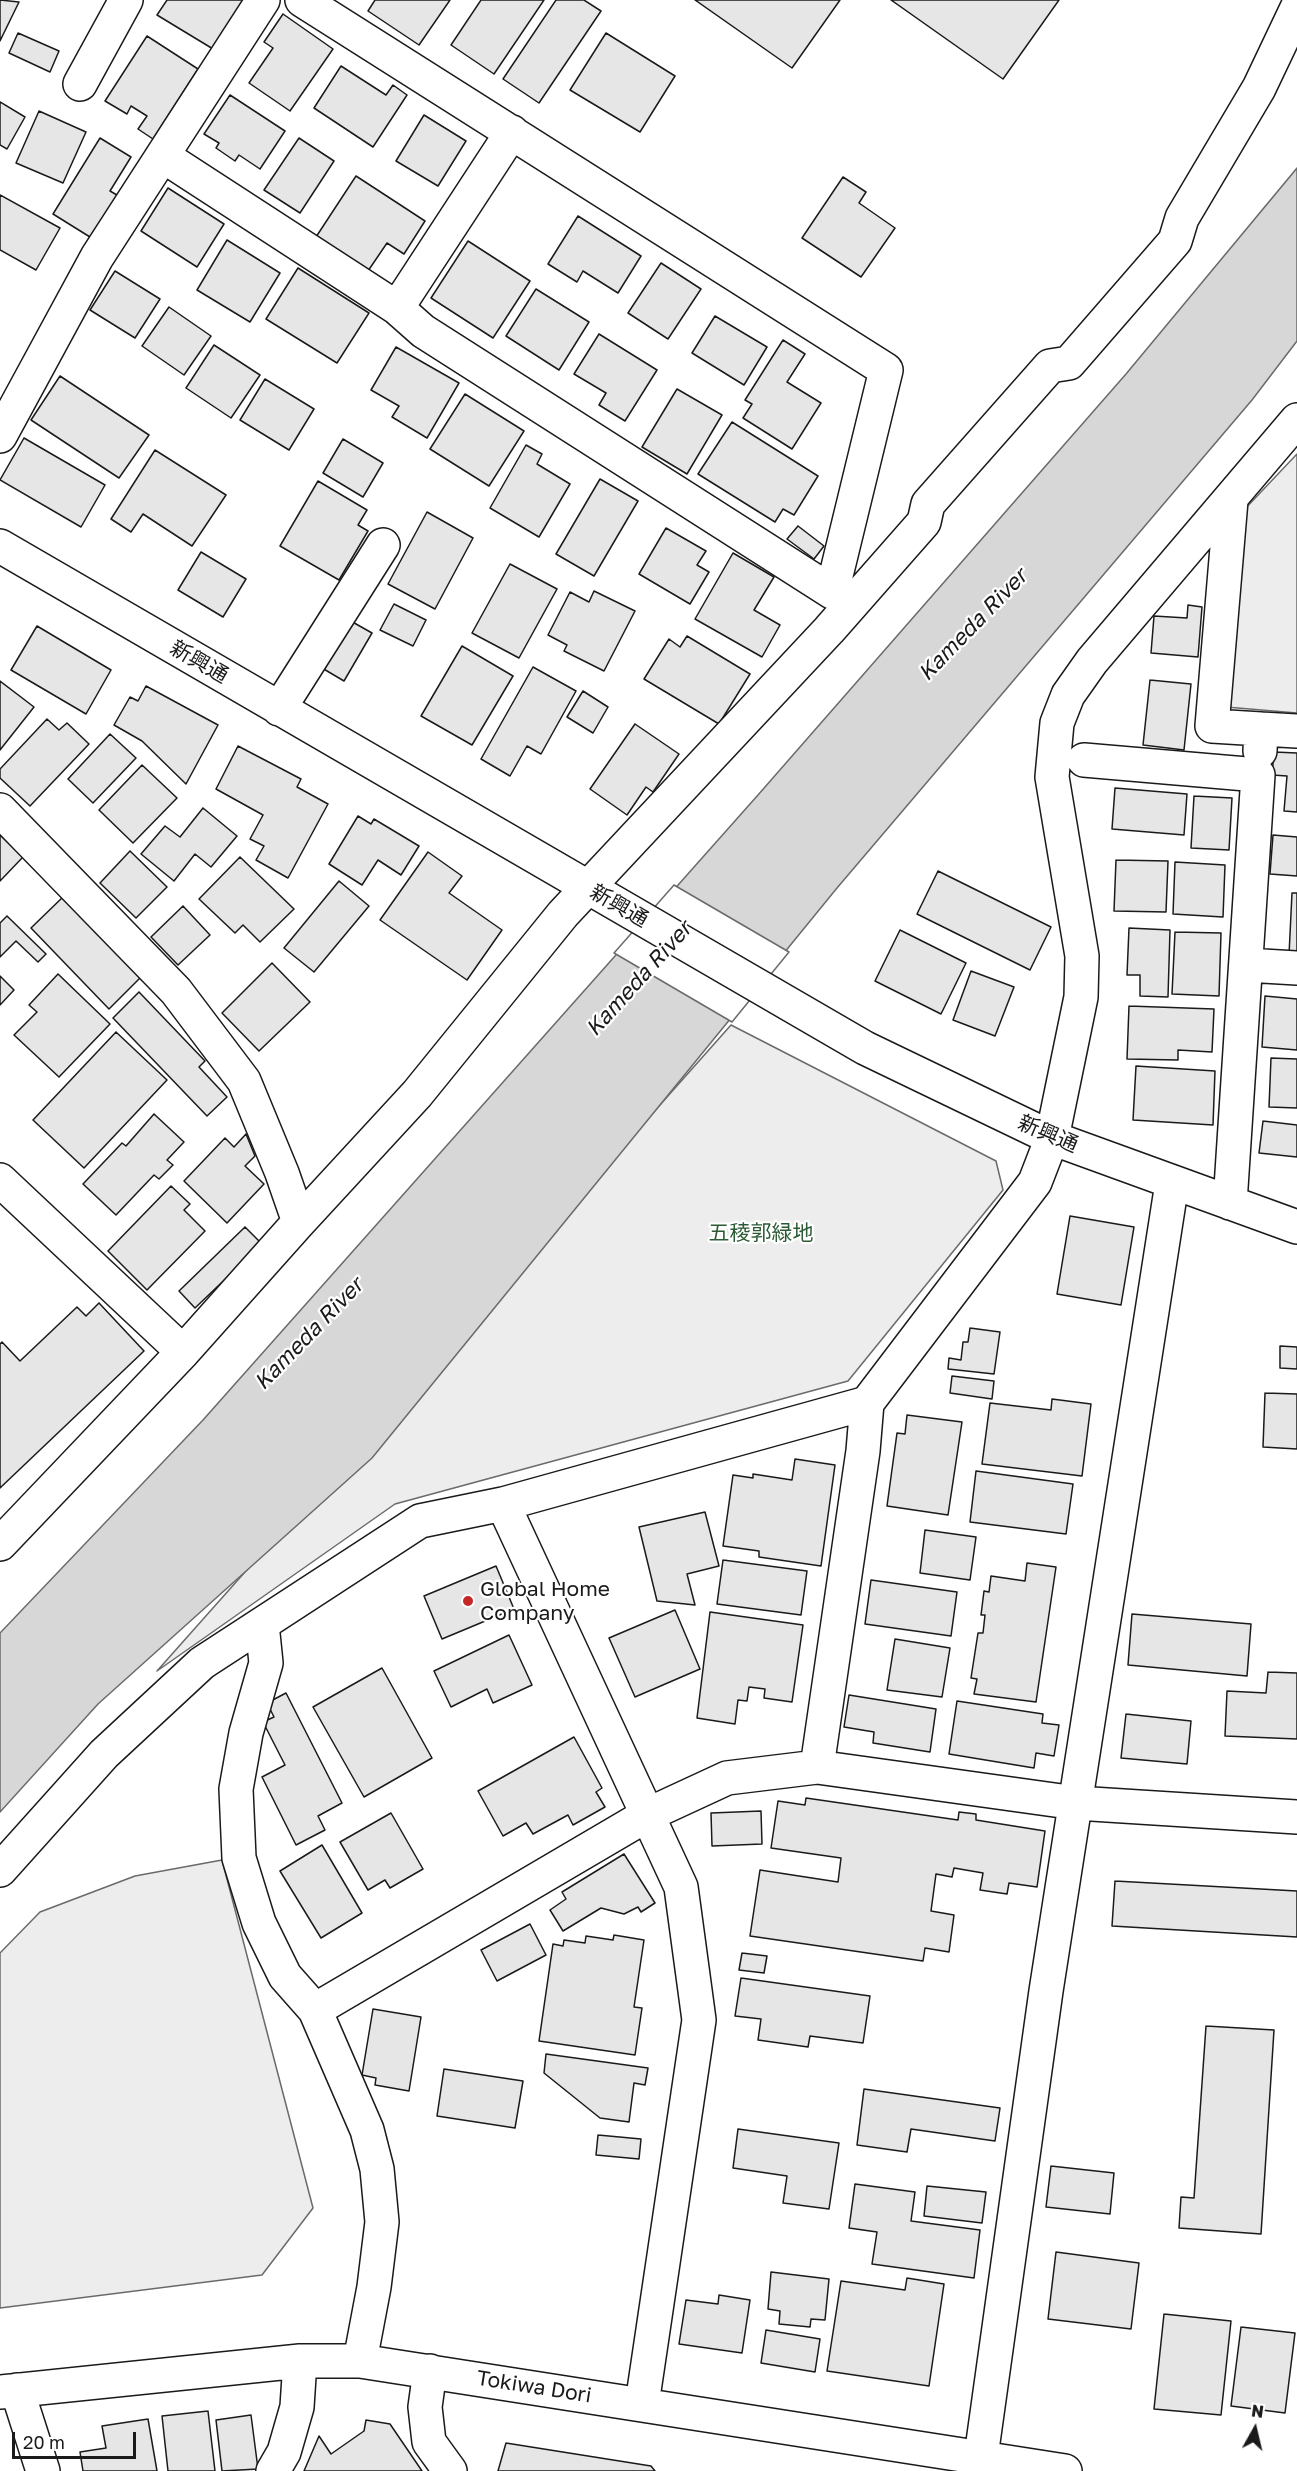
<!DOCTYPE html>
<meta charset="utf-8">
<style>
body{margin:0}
#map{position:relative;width:1297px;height:2471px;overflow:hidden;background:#fff;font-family:"Golos Text",sans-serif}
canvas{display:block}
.north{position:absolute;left:1225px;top:2399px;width:60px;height:60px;-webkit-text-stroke:4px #fff;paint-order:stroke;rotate:8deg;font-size:16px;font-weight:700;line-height:24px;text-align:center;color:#1a1a1a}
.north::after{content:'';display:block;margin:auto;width:21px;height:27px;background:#1a1a1a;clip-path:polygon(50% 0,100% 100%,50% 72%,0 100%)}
.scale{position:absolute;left:12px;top:2432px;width:124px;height:27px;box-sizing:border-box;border:3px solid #1a1a1a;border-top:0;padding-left:8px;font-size:18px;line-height:21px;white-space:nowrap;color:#1a1a1a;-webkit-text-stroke:4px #fff;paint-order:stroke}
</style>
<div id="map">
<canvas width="1297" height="2471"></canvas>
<div class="north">N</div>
<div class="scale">20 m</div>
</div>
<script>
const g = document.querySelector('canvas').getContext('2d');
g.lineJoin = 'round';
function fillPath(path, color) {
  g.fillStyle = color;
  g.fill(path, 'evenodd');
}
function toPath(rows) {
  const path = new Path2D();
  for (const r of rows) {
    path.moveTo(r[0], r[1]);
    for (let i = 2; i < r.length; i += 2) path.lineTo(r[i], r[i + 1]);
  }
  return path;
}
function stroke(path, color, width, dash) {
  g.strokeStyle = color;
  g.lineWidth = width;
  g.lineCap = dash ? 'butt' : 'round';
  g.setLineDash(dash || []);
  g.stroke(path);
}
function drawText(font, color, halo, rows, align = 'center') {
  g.font = font + ' "Golos Text","Noto Sans JP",sans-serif';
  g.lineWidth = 4.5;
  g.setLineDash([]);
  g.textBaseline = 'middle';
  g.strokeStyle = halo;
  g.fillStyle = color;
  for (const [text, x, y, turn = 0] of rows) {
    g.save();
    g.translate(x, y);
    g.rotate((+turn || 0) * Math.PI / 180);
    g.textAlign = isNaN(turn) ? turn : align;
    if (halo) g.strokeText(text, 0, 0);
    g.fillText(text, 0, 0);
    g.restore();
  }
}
const built = toPath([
 [1297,454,1297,713,1226,707,1242,512,1297,454],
 [731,1025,996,1161,1003,1190,848,1381,395,1504,157,1671,731,1025],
 [222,1860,313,2208,262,2275,0,2308,0,1953,40,1912,135,1876,222,1860]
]);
fillPath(built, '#ededed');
stroke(built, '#6a6a6a', 1.5);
const water = toPath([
 [1297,168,1297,341,1252,400,837,888,372,1458,98,1704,0,1812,0,1633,203,1420,758,795,1126,374,1297,168]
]);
fillPath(water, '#d7d7d7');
stroke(water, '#6a6a6a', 1.5);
const pier = toPath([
 [674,885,789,952,732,1022,614,953,674,885]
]);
fillPath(pier, '#fff');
stroke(pier, '#6a6a6a', 1.5);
const building = toPath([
 [0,0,19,2,0,41,0,0],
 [167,0,250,0,218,52,157,15,167,0],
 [375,0,450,0,419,45,368,11,375,0],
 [481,0,544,0,494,74,451,45,481,0],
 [556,0,584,0,601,11,539,103,503,79,556,0],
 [695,0,840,0,792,68,695,0],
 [891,0,1059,0,1003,79,891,0],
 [283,14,333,49,290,111,249,83,273,48,264,42,283,14],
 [18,33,59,51,50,72,9,53,18,33],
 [606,33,675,76,640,132,570,90,606,33],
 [147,36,198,69,153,139,138,129,147,116,131,106,127,114,105,101,147,36],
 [341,66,386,95,393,85,407,95,373,147,314,108,341,66],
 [230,95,285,131,260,169,239,155,235,161,216,148,219,143,204,134,230,95],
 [0,102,25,117,7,149,0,145,0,102],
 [39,111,86,132,63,183,16,163,39,111],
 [424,115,466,141,438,186,396,161,424,115],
 [100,138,131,157,110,191,124,199,98,242,53,214,100,138],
 [299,138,334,161,300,213,264,190,299,138],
 [356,176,425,221,404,254,387,243,368,271,316,237,356,176],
 [843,177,866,192,859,203,895,228,861,277,802,238,843,177],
 [168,188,224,224,197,267,141,231,168,188],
 [0,195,60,228,36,270,0,250,0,195],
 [578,216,641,256,618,293,583,271,577,282,548,264,578,216],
 [227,240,280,273,250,322,197,290,227,240],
 [468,241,530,281,493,338,431,298,468,241],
 [661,263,701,289,668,339,628,313,661,263],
 [298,268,369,313,337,363,266,319,298,268],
 [115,271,160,299,135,338,90,310,115,271],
 [536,289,589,322,559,370,506,336,536,289],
 [169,307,211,336,184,375,142,346,169,307],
 [715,316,767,347,744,385,692,353,715,316],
 [599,334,657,370,625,421,599,405,606,393,574,374,599,334],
 [783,340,805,354,787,382,821,403,792,449,743,418,752,404,745,400,783,340],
 [214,345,260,375,231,418,186,388,214,345],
 [396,347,459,383,427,438,392,417,399,406,371,390,396,347],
 [60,376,149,435,119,478,31,420,60,376],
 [265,379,314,409,289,450,240,420,265,379],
 [677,389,722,415,687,474,642,447,677,389],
 [465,394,524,431,489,486,430,449,465,394],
 [732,422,818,476,794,515,783,509,775,522,698,474,732,422],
 [24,438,105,485,81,527,0,480,24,438],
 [343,439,383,463,363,497,323,473,343,439],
 [526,445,542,454,537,464,570,484,539,537,490,508,526,445],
 [155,450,226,495,192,546,143,514,131,532,111,519,155,450],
 [600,479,638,501,594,576,556,554,600,479],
 [318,481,367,510,358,525,368,531,339,580,280,546,318,481],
 [427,512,473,538,435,609,388,584,427,512],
 [798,526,824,546,814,559,787,539,798,526],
 [666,528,706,551,697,565,709,572,690,604,639,574,666,528],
 [201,552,246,579,223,617,178,590,201,552],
 [733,553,774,577,754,610,780,625,762,657,695,619,733,553],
 [510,564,557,589,519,658,472,633,510,564],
 [594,591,635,611,604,671,564,651,567,645,548,635,570,592,589,602,594,591],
 [394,604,426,620,413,646,380,630,394,604],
 [1188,605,1202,607,1198,657,1151,653,1154,616,1187,618,1188,605],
 [349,620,372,633,344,681,322,668,349,620],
 [37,626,111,670,86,714,11,670,37,626],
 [687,636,750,674,719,724,644,679,669,639,680,647,687,636],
 [462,646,513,676,472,745,421,716,462,646],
 [533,667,576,691,541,754,527,746,510,776,481,759,533,667],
 [1150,680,1191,684,1184,750,1143,745,1150,680],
 [0,681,34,707,0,750,0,681],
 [146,686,218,725,186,784,142,741,114,725,130,697,138,701,146,686],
 [583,691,608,707,593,733,567,717,583,691],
 [47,719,59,730,67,723,89,744,30,806,0,778,0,769,47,719],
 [635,724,679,754,653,792,646,787,627,815,590,789,635,724],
 [110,734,136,758,93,803,68,779,110,734],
 [238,746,301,779,297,787,328,804,288,878,256,860,264,846,250,839,263,815,216,789,238,746],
 [1274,752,1297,753,1297,812,1284,811,1287,776,1272,775,1274,752],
 [142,765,177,798,133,843,99,810,142,765],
 [1115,788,1187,794,1184,835,1112,829,1115,788],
 [1194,796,1232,798,1229,850,1191,848,1194,796],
 [203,808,237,836,211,867,195,854,174,881,141,854,165,826,180,837,203,808],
 [358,816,371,824,374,819,419,846,401,875,378,860,362,885,329,864,358,816],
 [0,835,23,857,0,881,0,835],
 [1273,835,1297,837,1297,876,1270,874,1273,835],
 [130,851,167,887,136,918,100,883,130,851],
 [428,852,462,876,449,893,502,930,467,980,380,920,428,852],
 [240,857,294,909,260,942,243,925,235,933,199,899,240,857],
 [1116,860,1168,861,1166,912,1114,911,1116,860],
 [1175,862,1225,865,1223,917,1173,914,1175,862],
 [938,871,1051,927,1030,970,917,914,938,871],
 [339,881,369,906,314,972,284,948,339,881],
 [1292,893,1297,893,1297,955,1289,955,1292,893],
 [65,895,143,975,109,1009,31,928,65,895],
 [183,906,210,935,178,965,151,937,183,906],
 [7,916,46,954,38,962,16,941,0,957,0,923,7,916],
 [1129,928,1170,930,1168,997,1140,996,1140,975,1127,975,1129,928],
 [900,930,966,963,941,1014,875,981,900,930],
 [1175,932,1221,933,1219,996,1172,994,1175,932],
 [272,963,310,1002,259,1051,222,1013,272,963],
 [971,971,1014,987,995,1036,953,1020,971,971],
 [58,974,110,1024,59,1077,14,1035,37,1012,29,1005,58,974],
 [0,976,14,990,0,1005,0,976],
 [139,992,205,1061,199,1067,227,1097,207,1116,113,1018,139,992],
 [1265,996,1297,999,1297,1050,1262,1047,1265,996],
 [1129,1006,1214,1009,1212,1052,1178,1050,1178,1060,1127,1059,1129,1006],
 [116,1032,167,1080,84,1168,33,1120,116,1032],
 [1271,1058,1297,1059,1297,1108,1269,1107,1271,1058],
 [1136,1066,1215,1071,1213,1125,1133,1120,1136,1066],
 [154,1114,184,1142,167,1160,173,1165,159,1179,154,1175,116,1215,83,1184,122,1143,126,1146,154,1114],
 [1263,1121,1297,1125,1297,1157,1259,1153,1263,1121],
 [246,1134,255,1156,245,1166,264,1184,227,1223,184,1181,225,1138,234,1147,246,1134],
 [171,1186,190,1204,184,1210,205,1231,147,1290,108,1251,171,1186],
 [1070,1216,1134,1227,1121,1305,1057,1294,1070,1216],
 [245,1227,262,1244,195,1308,179,1291,245,1227],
 [99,1303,144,1351,0,1488,0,1344,2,1342,20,1361,77,1307,86,1316,99,1303],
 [970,1328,1000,1332,994,1374,948,1369,949,1358,961,1360,963,1342,968,1342,970,1328],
 [1280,1346,1297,1347,1297,1369,1280,1368,1280,1346],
 [952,1376,994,1381,992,1399,950,1393,952,1376],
 [1265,1393,1297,1394,1297,1449,1263,1447,1265,1393],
 [1052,1399,1091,1404,1082,1476,982,1464,990,1403,1051,1410,1052,1399],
 [907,1415,962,1422,948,1515,887,1506,897,1433,905,1434,907,1415],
 [795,1459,835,1465,821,1566,759,1557,759,1551,723,1546,733,1475,753,1478,753,1474,792,1480,795,1459],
 [976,1471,1073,1484,1066,1534,970,1522,976,1471],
 [705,1512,719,1566,687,1574,695,1605,657,1601,639,1527,705,1512],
 [925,1530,976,1537,970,1580,920,1573,925,1530],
 [723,1560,807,1571,801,1615,717,1604,723,1560],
 [1027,1563,1056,1567,1036,1702,974,1694,977,1679,971,1678,978,1633,983,1633,985,1615,981,1615,984,1591,989,1592,991,1576,1025,1581,1027,1563],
 [496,1566,514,1609,442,1639,424,1596,496,1566],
 [871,1580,957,1592,951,1636,865,1624,871,1580],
 [675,1610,700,1669,635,1697,609,1638,675,1610],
 [710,1612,803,1625,792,1702,764,1698,765,1689,749,1687,747,1701,738,1700,735,1724,697,1718,710,1612],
 [1132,1614,1251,1624,1247,1676,1128,1665,1132,1614],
 [509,1635,532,1685,493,1703,487,1689,451,1707,434,1671,509,1635],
 [895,1639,950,1648,942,1697,887,1690,895,1639],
 [382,1668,432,1758,364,1797,313,1707,382,1668],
 [1268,1672,1297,1673,1297,1739,1225,1736,1227,1691,1266,1693,1268,1672],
 [286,1693,342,1803,318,1816,325,1830,296,1845,262,1777,285,1765,263,1722,274,1717,267,1703,286,1693],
 [849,1695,936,1709,930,1752,873,1743,874,1732,844,1727,849,1695],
 [957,1701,1043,1714,1042,1723,1059,1725,1054,1756,1036,1753,1034,1768,949,1754,957,1701],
 [1126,1714,1191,1721,1187,1764,1121,1758,1126,1714],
 [574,1737,602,1788,596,1792,605,1807,573,1825,568,1815,533,1834,526,1823,503,1836,478,1791,574,1737],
 [806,1798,958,1820,959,1812,976,1814,976,1820,1045,1831,1037,1887,1009,1883,1007,1894,980,1890,983,1873,954,1868,952,1877,936,1874,931,1911,954,1915,949,1952,925,1948,923,1961,750,1936,760,1870,838,1882,841,1858,771,1848,778,1801,805,1805,806,1798],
 [761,1811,762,1844,712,1846,711,1813,761,1811],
 [391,1813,423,1869,390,1888,385,1880,368,1890,340,1842,391,1813],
 [322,1845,362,1913,321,1938,280,1871,322,1845],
 [624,1854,655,1903,641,1912,638,1907,624,1914,601,1908,563,1931,550,1910,566,1899,562,1892,624,1854],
 [1115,1881,1297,1891,1297,1937,1112,1926,1115,1881],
 [530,1924,546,1955,497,1981,481,1950,530,1924],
 [614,1935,644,1940,634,2007,642,2008,635,2055,539,2041,553,1944,563,1946,564,1940,585,1943,586,1936,613,1940,614,1935],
 [742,1953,767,1956,764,1973,739,1970,742,1953],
 [741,1978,870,1996,863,2043,810,2036,808,2047,758,2040,761,2019,735,2016,741,1978],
 [373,2009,421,2017,409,2091,375,2085,376,2078,362,2075,373,2009],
 [1206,2026,1274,2030,1261,2234,1179,2228,1181,2197,1194,2198,1206,2026],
 [546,2054,648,2068,645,2085,634,2083,629,2122,600,2118,544,2073,546,2054],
 [444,2069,523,2081,515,2128,437,2116,444,2069],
 [864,2089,1000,2108,995,2141,911,2129,907,2152,857,2145,864,2089],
 [738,2129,839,2143,829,2209,783,2203,787,2176,733,2168,738,2129],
 [598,2135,641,2139,639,2159,596,2155,598,2135],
 [1051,2166,1114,2173,1110,2214,1046,2207,1051,2166],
 [855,2184,915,2192,911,2221,980,2230,974,2278,872,2264,877,2232,849,2228,855,2184],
 [927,2186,986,2192,982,2223,924,2216,927,2186],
 [1056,2252,1139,2263,1131,2329,1048,2319,1056,2252],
 [771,2272,829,2279,825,2320,811,2319,810,2327,779,2324,780,2311,768,2309,771,2272],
 [907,2278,944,2284,929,2386,827,2371,841,2281,905,2290,907,2278],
 [719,2295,750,2300,742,2353,679,2344,686,2300,718,2304,719,2295],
 [1164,2314,1231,2321,1221,2415,1154,2409,1164,2314],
 [1241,2327,1295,2333,1285,2413,1231,2406,1241,2327],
 [766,2330,820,2339,815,2372,761,2363,766,2330],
 [208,2411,215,2471,168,2471,162,2416,208,2411],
 [251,2415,258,2469,222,2471,216,2420,251,2415],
 [148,2419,157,2471,83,2471,80,2452,106,2448,102,2426,148,2419],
 [366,2420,390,2424,422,2471,304,2471,319,2436,331,2454,364,2431,366,2420],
 [506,2443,651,2466,655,2471,498,2471,506,2443]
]);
fillPath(building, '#e6e6e6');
stroke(building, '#1a1a1a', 1.5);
const minor = toPath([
 [80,84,126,0],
 [163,156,397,308,423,331,832,592,886,370,302,0],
 [397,308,512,132],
 [0,436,97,257,263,0],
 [1231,500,1212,726,1261,729],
 [0,546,865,1048,1052,1138,1297,1227],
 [279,709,383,545],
 [1260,751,1261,729,1297,731],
 [1084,760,1258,775,1230,1203],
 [0,810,176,991,244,1081,282,1173,299,1222,183,1352,0,1544],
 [1246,965,1297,968],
 [0,1180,183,1352],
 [299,1222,417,1094,563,914,829,630,924,522,928,504,1050,366,1069,363,1175,241,1182,218,1259,88,1297,8],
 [503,1504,681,1887,699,2020,642,2404],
 [262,1624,266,1663,246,1733,236,1789,239,1858,259,1923,285,1976,315,2010,367,2130,377,2169,382,2222,374,2287,360,2361],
 [817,1767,863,1451,867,1403],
 [0,1870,104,1754,202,1663,420,1521,503,1504,867,1403,1035,1182,1052,1138,1081,997,1082,956,1052,777,1057,723,1068,695,1092,661,1297,420],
 [315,2010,647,1815,727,1778,817,1767,1076,1803,1297,1817],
 [430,2371,425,2407,429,2442,450,2471],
 [17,2390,43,2471],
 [0,2392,300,2361,360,2361,1065,2471],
 [273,2471,284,2452,297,2407,300,2361],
 [979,2471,1046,1991,1172,1183]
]);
stroke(minor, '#1a1a1a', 36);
stroke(minor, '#fff', 33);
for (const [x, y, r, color] of [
 [468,1601,6,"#c62828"]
]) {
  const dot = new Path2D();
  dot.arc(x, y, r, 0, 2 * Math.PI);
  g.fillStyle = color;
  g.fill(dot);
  stroke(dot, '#fff', 2);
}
drawText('21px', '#1a1a1a', '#fff', [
 ["新興通",199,662,30],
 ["新興通",619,906,30],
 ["新興通",1048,1134,23],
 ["Tokiwa Dori",534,2387,9]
]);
drawText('21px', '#2b5a34', '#fff', [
 ["五稜郭緑地",761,1233]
]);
drawText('21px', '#1a1a1a', '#fff', [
 ["Global Home",480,1589],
 ["Company",480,1613]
], 'left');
drawText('italic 22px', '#1a1a1a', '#fff', [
 ["Kameda River",973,625,-46],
 ["Kameda River",639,979,-48],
 ["Kameda River",309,1334,-46]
]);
</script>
